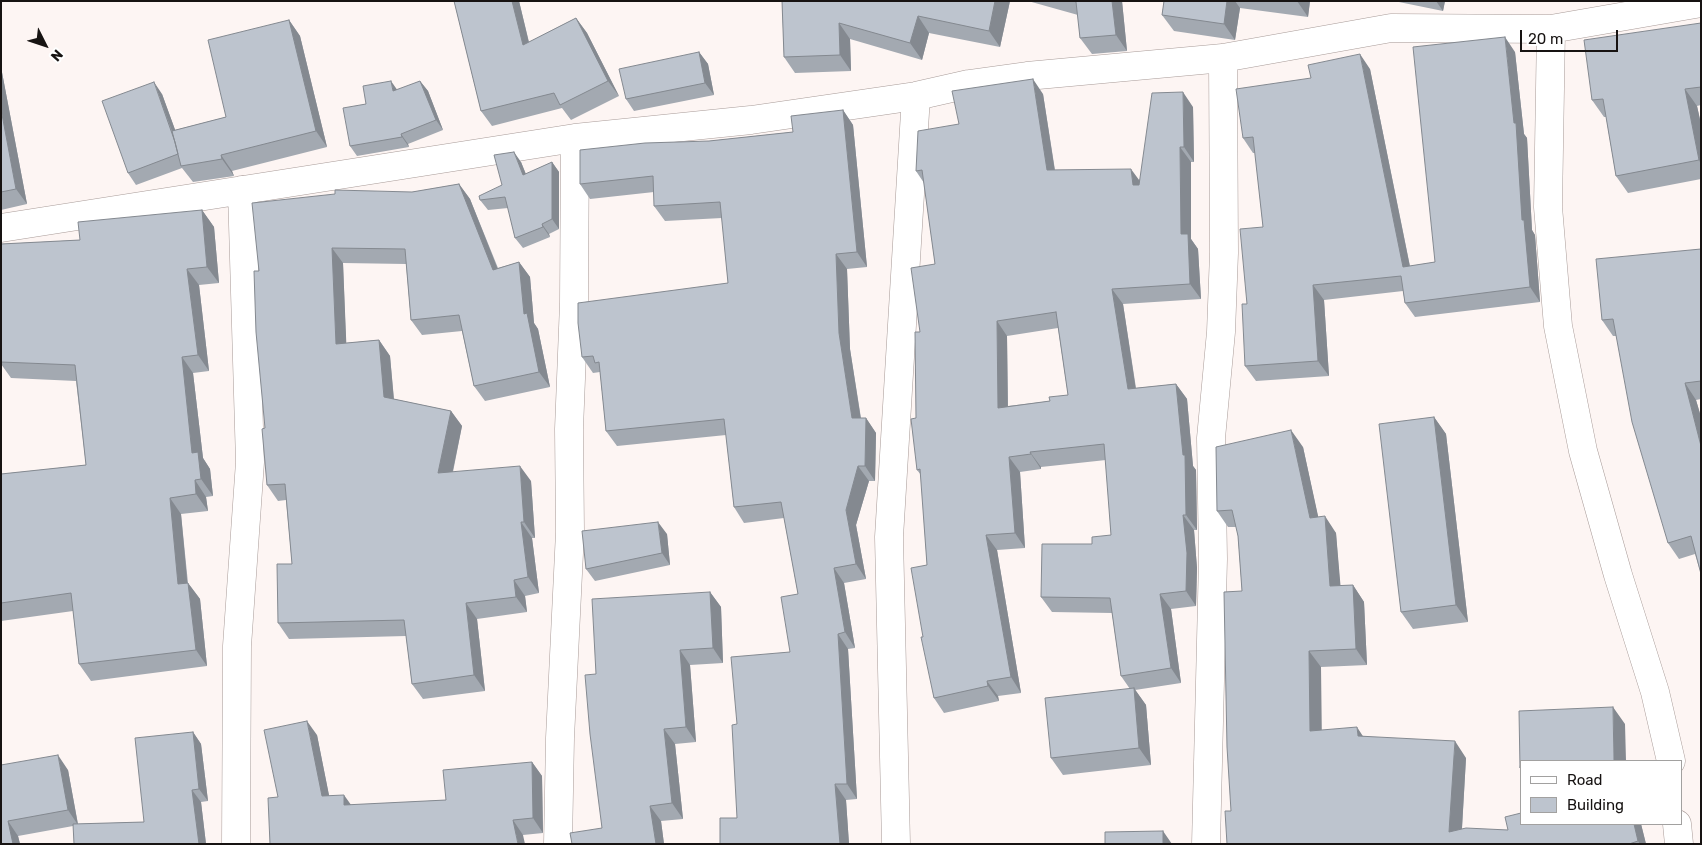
<!DOCTYPE html>
<style>
body{margin:0}
#map{position:relative;width:1702px;height:845px;overflow:hidden;background:#fdf5f3;font-family:Rubik,sans-serif}
canvas{display:block}
.frame{position:absolute;inset:0;border:2px solid #171312;pointer-events:none}
.legend{position:absolute;left:1520px;top:760px;width:162px;height:65px;box-sizing:border-box;background:#fff;border:1px solid #a2a1a0;margin:0;padding:6px 9px;list-style:none;font-size:15px;color:#171312}
.legend li{display:flex;align-items:center;gap:10px;height:25px}
.legend b{width:25px;border:1px solid #a2a1a0}
.north{position:absolute;left:20px;top:20px;width:50px;height:50px;-webkit-text-stroke:4px #fff;paint-order:stroke;rotate:131deg;font-size:14px;font-weight:700;line-height:20px;text-align:center;color:#171312}
.north::after{content:'';display:block;margin:auto;width:18px;height:22px;background:#171312;clip-path:polygon(50% 0,100% 100%,50% 72%,0 100%)}
.scale{position:absolute;left:1520px;top:30px;width:98px;height:22px;box-sizing:border-box;border:2px solid #171312;border-top:0;padding-left:6px;font-size:15px;line-height:18px;white-space:nowrap;color:#171312;-webkit-text-stroke:4px #fff;paint-order:stroke}
</style>
<div id="map">
<canvas width="1702" height="845"></canvas>
<div class="frame"></div>
<ul class="legend">
<li><b style="height:6px;background:#fff"></b>Road</li>
<li><b style="height:14px;background:#bdc4ce"></b>Building</li>
</ul>
<div class="north">N</div>
<div class="scale">20 m</div>
</div>
<script>
const g = document.querySelector('canvas').getContext('2d');
g.lineJoin = 'round';
function toPath(rows) {
  const path = new Path2D();
  for (const r of rows) {
    path.moveTo(r[0], r[1]);
    for (let i = 2; i < r.length; i += 2) path.lineTo(r[i], r[i + 1]);
  }
  return path;
}
function stroke(path, color, width, dash) {
  g.strokeStyle = color;
  g.lineWidth = width;
  g.lineCap = dash ? 'butt' : 'round';
  g.setLineDash(dash || []);
  g.stroke(path);
}
function fillPath(path, color) {
  g.fillStyle = color;
  g.fill(path, 'evenodd');
}
const street = toPath([
 [1551,29,1548,207,1558,326,1583,451,1618,575,1655,692,1671,761],
 [1,228,575,138,751,120,916,96,969,84,1027,76,1223,58,1391,28,1551,29,1701,3],
 [1677,824,1679,844],
 [236,844,237,646,250,462,242,190],
 [558,844,560,738,570,532,569,429,574,303,575,138],
 [896,844,889,537,916,96],
 [1206,844,1213,559,1211,438,1221,332,1224,253,1223,58]
]);
stroke(street, '#a89b98', 29);
stroke(street, '#fff', 28);
fillPath(toPath([
 [454,1,519,1,529,42,576,18,587,33,619,96,571,120,562,108,492,126,481,111],
 [782,1,1010,1,1000,47,929,33,922,60,850,39,851,71,795,73,784,57],
 [1028,1,1122,1,1127,51,1092,54,1080,38,1078,15],
 [1164,1,1310,1,1308,17,1240,8,1235,40,1174,31,1162,15],
 [1394,1,1445,1,1443,11],
 [289,20,300,36,327,147,232,171,234,176,193,182,182,168,136,185,128,173,162,94,175,130,226,117],
 [1701,23,1701,105,1697,106,1701,124,1701,179,1628,193,1616,176,1606,117,1604,117,1592,100],
 [699,52,708,64,714,95,634,111,626,99],
 [1515,52,1524,134,1527,138,1532,230,1535,235,1540,302,1415,317,1405,303,1403,291,1324,300,1329,376,1256,381,1245,366,1247,304,1263,227,1255,153,1253,153,1243,138,1370,69,1410,266,1435,262],
 [1,67,27,204,1,210],
 [420,81,428,91,443,130,408,144,409,147,357,156,350,146,366,104,398,90],
 [1043,94,1055,170,1139,180,1193,107,1194,162,1191,162,1191,239,1198,249,1201,299,1123,304,1136,388,1176,384,1187,399,1193,466,1196,470,1197,530,1194,530,1197,568,1196,606,1171,609,1181,683,1135,690,1146,705,1151,765,1063,775,1051,758,1130,689,1121,676,1112,613,1052,612,1041,597,1092,544,1111,535,1106,460,1041,467,1041,469,1020,472,1025,548,997,550,1021,693,998,696,999,701,944,713,934,698,923,637,927,565,921,475,917,470,916,418,920,332,935,264,924,183,916,171,959,124],
 [1058,328,1068,395,1050,401,1008,406,1007,336],
 [843,110,853,125,867,267,847,269,850,349,861,418,866,418,876,433,875,481,869,481,856,525,866,579,844,583,855,648,848,649,857,799,846,800,849,844,720,844,737,818,737,724,790,652,798,594,784,518,744,523,734,507,726,435,617,446,606,431,600,372,593,373,582,357,728,283,722,218,665,221,654,206,654,192,590,199,580,184,709,141,793,132],
 [521,162,526,174,552,162,559,172,559,229,549,234,550,237,523,248,515,238,508,208,488,210,480,200,502,185],
 [459,184,470,199,498,268,519,262,530,277,534,323,538,329,550,387,485,401,474,386,462,331,422,335,411,320,406,264,343,263,346,343,379,340,390,356,394,399,451,411,462,426,453,472,531,481,535,538,532,538,539,593,525,596,527,612,477,619,485,691,423,699,412,684,406,636,289,639,278,623,292,564,286,500,278,501,267,485,259,271,412,192],
 [202,210,214,227,219,283,199,285,209,371,193,373,203,458,210,469,213,496,206,497,208,511,181,514,188,583,200,599,207,666,91,681,79,664,73,611,1,621,1,474,86,465,76,381,11,378,1,364,1,244,80,240],
 [1701,249,1701,399,1696,400,1701,417,1701,574,1695,554,1679,559,1668,543,1616,336,1613,336,1602,320],
 [1434,417,1446,434,1468,622,1413,629,1401,612],
 [1303,447,1318,517,1336,533,1340,586,1353,585,1364,602,1367,665,1321,667,1321,730,1363,736,1466,758,1462,829,1508,830,1641,824,1646,844,1227,844,1231,811,1242,591,1238,536,1236,527,1228,527,1217,511],
 [667,534,670,565,595,581,586,569],
 [710,592,721,607,723,663,690,665,696,742,675,744,683,819,661,821,664,844,572,844,602,828,596,674],
 [193,732,201,744,208,801,201,802,206,844,73,826,18,836,20,844,1,844,1,765,68,770,78,824,144,822],
 [317,735,329,796,351,805,446,800,532,762,542,776,543,833,523,835,278,797]
]), '#a3a9b1');
fillPath(toPath([
 [512,1,519,1,533,60,523,45],
 [995,1,1010,1,1000,47,989,31],
 [1112,1,1122,1,1127,51,1116,35],
 [1227,1,1235,1,1240,8,1235,40,1224,24],
 [1297,1,1310,1,1308,17],
 [1436,1,1445,1,1443,11],
 [918,16,929,33,922,60,910,43],
 [576,18,587,33,619,96,608,81],
 [289,20,300,36,327,147,316,131],
 [839,23,850,39,851,71,840,55],
 [1505,37,1515,52,1524,134,1527,138,1532,230,1535,235,1540,302,1530,287,1522,220,1514,123],
 [699,52,708,64,714,95,705,83],
 [1360,54,1370,69,1413,282,1403,267],
 [1,67,27,204,16,189,1,109],
 [1033,79,1043,94,1057,185,1047,170],
 [391,81,398,91,393,91],
 [420,81,428,91,443,130,436,120],
 [154,82,162,94,188,165,180,153],
 [1685,89,1697,106,1701,124,1701,164,1699,160],
 [1183,92,1193,107,1194,162,1184,147],
 [843,110,853,125,867,267,857,252],
 [401,134,408,144,409,147,402,137],
 [1180,147,1191,162,1191,239,1198,249,1201,299,1190,284,1181,234],
 [514,152,521,162,530,185,523,175],
 [221,155,232,171,234,176,222,159],
 [552,162,559,172,559,229,552,219],
 [1131,169,1142,184,1144,200,1133,185],
 [459,184,470,199,504,285,493,270],
 [202,210,214,227,219,283,207,267],
 [542,224,549,234,550,237,543,227],
 [332,248,343,263,347,360,336,344],
 [836,254,847,269,850,349,863,433,852,418,839,333],
 [519,262,530,277,534,323,538,329,550,387,539,372,524,314],
 [187,269,199,285,209,371,198,355],
 [1313,285,1324,300,1329,376,1318,361],
 [1112,289,1123,304,1138,404,1128,389],
 [997,321,1007,336,1008,423,998,408],
 [379,340,390,356,395,413,384,397],
 [182,357,193,373,203,458,210,469,213,496,201,479,192,453],
 [1685,383,1696,400,1701,417,1701,446],
 [1176,384,1187,399,1193,466,1196,470,1197,530,1186,515,1183,455],
 [451,411,462,426,449,489,438,473],
 [1434,417,1446,434,1468,622,1456,605],
 [866,418,876,433,875,481,865,466],
 [1291,430,1303,447,1322,534,1310,518],
 [1030,452,1041,467,1041,469,1031,454],
 [1009,457,1020,472,1025,548,1015,533],
 [520,466,531,481,535,538,524,522],
 [858,466,869,481,856,525,866,579,856,564,846,510],
 [195,480,206,497,208,511,196,494],
 [170,498,181,514,189,601,178,584],
 [1183,515,1194,530,1197,568,1196,606,1186,591],
 [1325,516,1336,533,1342,603,1330,586],
 [521,522,532,538,539,593,528,577],
 [658,522,667,534,670,565,662,553],
 [986,535,997,550,1021,693,1011,677],
 [834,568,844,583,855,648,845,632],
 [514,580,525,596,527,612,516,597],
 [188,583,200,599,207,666,196,650],
 [1353,585,1364,602,1367,665,1356,649],
 [710,592,721,607,723,663,713,648],
 [1160,594,1171,609,1181,683,1171,668],
 [466,603,477,619,485,691,474,675],
 [838,634,848,649,857,799,847,784],
 [680,650,690,665,696,742,686,727],
 [1309,651,1321,667,1322,747,1310,731],
 [987,681,998,696,999,701,988,686],
 [1134,688,1146,705,1151,765,1139,748],
 [1613,707,1625,724,1626,761,1614,761],
 [307,721,317,735,332,810,322,796],
 [1357,727,1368,744,1358,736],
 [664,729,675,744,683,819,672,803],
 [193,732,201,744,208,801,199,789],
 [1455,741,1466,758,1461,844,1449,832],
 [58,755,68,770,78,825,68,810],
 [532,762,542,776,543,833,533,818],
 [835,784,846,800,849,844,840,844],
 [192,790,201,802,206,844,199,844],
 [344,795,354,809,344,805],
 [650,806,661,821,664,844,656,844],
 [513,820,523,835,525,844,518,844],
 [8,821,18,836,20,844,13,844],
 [1634,824,1641,824,1646,844,1640,844,1638,841],
 [1163,831,1172,844,1163,844]
]), '#848990');
const building = toPath([
 [454,1,512,1,523,45,576,18,608,81,560,105,554,93,481,111,454,1],
 [782,1,995,1,989,31,918,16,910,43,839,23,840,55,784,57,782,1],
 [1074,1,1112,1,1116,35,1080,38,1076,2,1074,1],
 [1164,1,1227,1,1224,24,1162,15,1164,1],
 [289,20,316,131,221,155,222,159,181,166,172,131,226,117,208,40,289,20],
 [1701,23,1701,87,1685,89,1699,160,1616,176,1603,99,1592,100,1584,40,1701,23],
 [1505,37,1514,123,1516,123,1522,220,1524,220,1530,287,1405,303,1401,276,1313,285,1318,361,1245,366,1242,304,1247,304,1240,229,1263,227,1253,137,1243,138,1236,89,1311,78,1308,65,1360,54,1403,267,1435,262,1413,47,1505,37],
 [699,52,705,83,626,99,619,69,699,52],
 [1033,79,1047,170,1131,169,1133,185,1139,185,1152,93,1183,92,1184,147,1180,147,1181,234,1188,234,1190,284,1112,289,1128,389,1176,384,1183,455,1185,455,1186,515,1183,515,1187,553,1186,591,1160,594,1171,668,1121,676,1110,598,1041,597,1042,544,1092,544,1092,537,1111,535,1104,444,1030,452,1031,454,1009,457,1015,533,986,535,1011,677,987,681,988,686,934,698,921,637,923,637,911,568,927,565,920,469,917,470,911,419,916,418,915,332,920,332,911,268,935,264,922,170,916,171,918,131,959,124,952,91,1033,79],
 [1056,312,1068,395,1049,397,1050,401,998,408,997,321,1056,312],
 [391,81,393,91,420,81,436,120,401,134,402,137,350,146,343,108,366,104,363,86,391,81],
 [154,82,175,142,178,154,128,173,102,101,154,82],
 [1,109,16,189,1,192,1,109],
 [843,110,857,252,836,254,839,333,852,418,866,418,865,466,858,466,846,510,856,564,834,568,845,632,838,634,847,784,835,784,840,844,720,844,720,818,737,818,732,725,737,724,731,657,790,652,781,597,798,594,781,502,734,507,724,419,606,431,599,362,595,363,593,356,582,357,578,323,578,303,728,283,720,202,654,206,653,176,580,184,580,150,645,143,709,141,793,132,791,116,843,110],
 [514,152,523,175,552,162,552,219,542,224,543,227,515,238,505,197,480,200,479,196,502,185,494,155,514,152],
 [459,184,493,270,519,262,524,314,527,313,539,372,474,386,459,315,411,320,405,249,332,248,336,344,379,340,384,397,451,411,438,473,520,466,524,522,521,522,528,577,514,580,516,597,466,603,474,675,412,684,404,620,278,623,277,564,292,564,285,484,267,485,262,429,265,428,256,332,254,271,259,271,252,203,335,194,335,190,412,192,459,184],
 [202,210,207,267,187,269,198,355,182,357,192,453,198,452,201,479,195,480,196,494,170,498,178,584,188,583,196,650,79,664,71,593,1,603,1,474,86,465,75,365,1,362,1,244,80,240,78,222,202,210],
 [1701,249,1701,381,1685,383,1701,446,1701,574,1691,536,1668,543,1632,422,1613,319,1602,320,1596,259,1701,249],
 [1434,417,1456,605,1401,612,1379,424,1434,417],
 [1291,430,1310,518,1325,516,1330,586,1353,585,1356,649,1309,651,1310,731,1357,727,1358,736,1455,741,1449,832,1466,828,1508,830,1505,817,1521,813,1521,824,1634,824,1638,841,1629,844,1227,844,1225,811,1231,811,1227,747,1224,592,1242,591,1238,536,1232,510,1217,511,1216,447,1291,430],
 [658,522,662,553,586,569,582,531,658,522],
 [710,592,713,648,680,650,686,727,664,729,672,803,650,806,656,844,572,844,570,833,602,828,590,734,585,675,596,674,592,599,710,592],
 [1134,688,1139,748,1051,758,1045,698,1134,688],
 [1613,707,1614,761,1521,761,1520,768,1519,711,1613,707],
 [307,721,322,796,344,795,344,805,446,800,443,770,532,762,533,818,513,820,518,844,270,844,268,798,278,797,264,730,307,721],
 [193,732,199,789,192,790,199,844,74,844,73,824,144,822,135,738,193,732],
 [58,755,68,810,8,821,13,844,1,844,1,765,58,755],
 [1163,831,1163,844,1105,844,1105,832,1163,831]
]);
fillPath(building, '#bdc4ce');
stroke(building, '#848990', 1);
</script>
